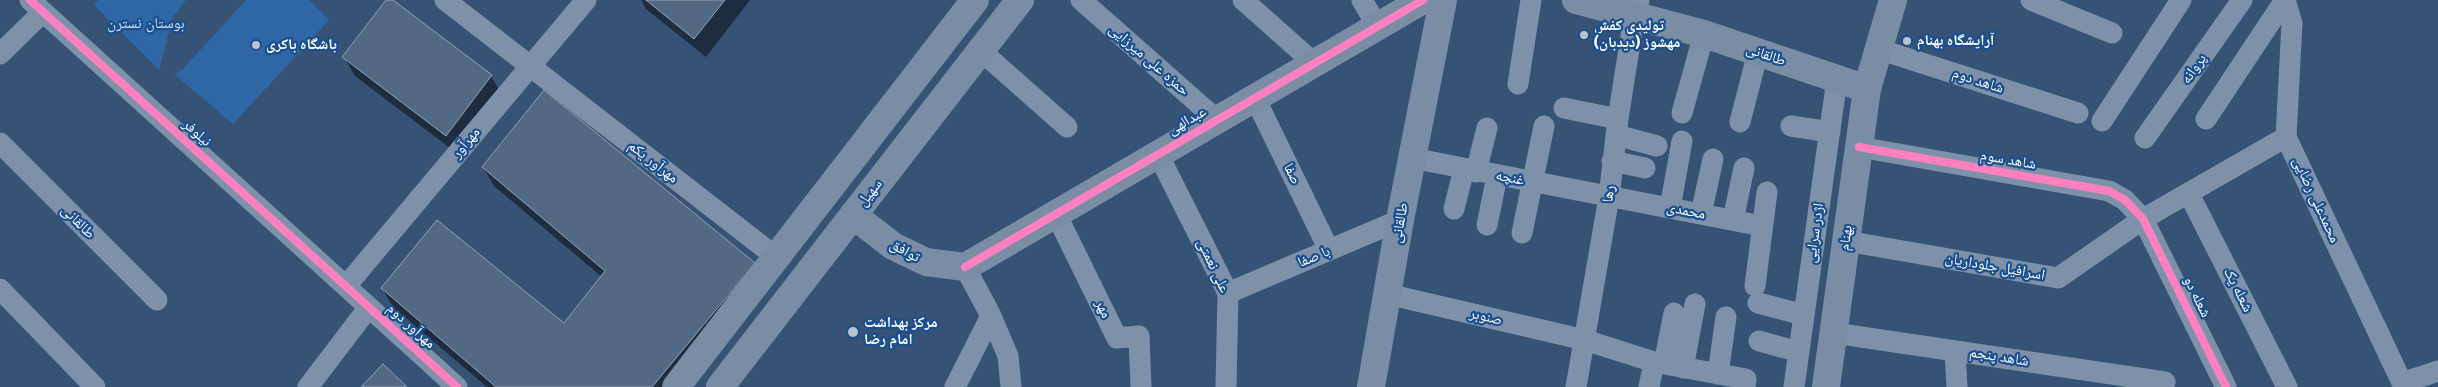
<!DOCTYPE html>
<meta charset="utf-8">
<style>
body{margin:0}
canvas{display:block;background:#365274}
</style>
<canvas width="2438" height="387"></canvas>
<script>
const g = document.querySelector('canvas').getContext('2d');
g.lineJoin = 'round';
function fillPath(path, color) {
  g.fillStyle = color;
  g.fill(path, 'evenodd');
}
function toPath(rows) {
  const path = new Path2D();
  for (const r of rows) {
    path.moveTo(r[0], r[1]);
    for (let i = 2; i < r.length; i += 2) path.lineTo(r[i], r[i + 1]);
  }
  return path;
}
function stroke(path, color, width, dash) {
  g.strokeStyle = color;
  g.lineWidth = width;
  g.lineCap = dash ? 'butt' : 'round';
  g.setLineDash(dash || []);
  g.stroke(path);
}
function drawText(font, color, halo, rows, align = 'center') {
  g.font = font + ' "Fira Sans","Noto Naskh Arabic",sans-serif';
  g.lineWidth = 4.5;
  g.setLineDash([]);
  g.textBaseline = 'middle';
  g.strokeStyle = halo;
  g.fillStyle = color;
  for (const [text, x, y, turn = 0] of rows) {
    g.save();
    g.translate(x, y);
    g.rotate((+turn || 0) * Math.PI / 180);
    g.textAlign = isNaN(turn) ? turn : align;
    if (halo) g.strokeText(text, 0, 0);
    g.fillText(text, 0, 0);
    g.restore();
  }
}
fillPath(toPath([
 [98,0,186,0,173,17,159,70,94,5],
 [246,0,309,0,329,20,233,124,174,74,182,70]
]), '#2f66a5');
fillPath(toPath([
 [387,0,391,0,491,76,502,95,458,154,355,76,344,57],
 [641,0,750,0,706,57,646,9],
 [483,167,754,264,678,387,487,387,393,307,382,288,564,325,602,277,494,186]
]), '#0007');
const building = toPath([
 [386,0,393,0,492,75,446,136,342,57,386,0],
 [646,0,725,0,694,39,646,0],
 [544,90,755,263,652,387,496,387,381,288,437,220,564,323,605,271,482,167,544,90],
 [383,364,407,387,361,387,383,364]
]);
fillPath(building, '#526984');
stroke(building, '#92a2b6', 1);
stroke(toPath([
 [30,0,457,387],
 [445,0,776,257],
 [1081,0,1217,120],
 [1243,0,1314,63],
 [1362,0,1377,26],
 [2031,0,2112,33],
 [2285,0,2292,23,2286,137,2404,387],
 [1878,49,2078,113],
 [981,51,1067,127],
 [0,54,43,12],
 [1518,84,1531,0],
 [1255,98,1329,250],
 [1564,108,1618,119],
 [1682,113,1704,34],
 [2206,119,2285,0],
 [2102,121,2181,0],
 [1740,122,1758,52],
 [1791,126,1830,132],
 [1616,135,1657,146],
 [2145,138,2242,0],
 [0,143,157,300],
 [1859,147,2109,191,2125,200,2143,219,2226,387],
 [1158,154,1228,293,1226,387],
 [1412,158,1762,226],
 [1612,161,1645,168],
 [1476,172,1487,128],
 [2189,194,2287,387],
 [1670,208,1682,141],
 [1454,209,1464,169],
 [1056,214,1117,338,1139,336,1141,387],
 [1701,214,1713,159],
 [1733,220,1744,168],
 [1487,225,1497,176],
 [1522,233,1544,126],
 [1846,241,2058,278,2143,219,2286,137],
 [965,267,991,316,1008,356,1011,387],
 [346,286,586,0],
 [1755,286,1767,192],
 [0,289,95,387],
 [1228,293,1400,220],
 [1387,294,1585,340,1654,362,1746,379,1745,387],
 [1758,303,1804,315],
 [1834,333,2165,382],
 [1759,341,1799,352],
 [1955,351,1957,387],
 [1664,364,1674,313],
 [1683,368,1695,304],
 [1718,374,1726,317],
 [2402,383,2438,371],
 [308,387,369,307],
 [955,387,991,316],
 [1576,387,1609,197,1618,119,1634,17,1639,0],
 [1649,387,1654,362],
 [1794,387,1837,79]
]), '#7d92a8', 21);
stroke(toPath([
 [1576,0,1704,34,1867,89],
 [853,215,893,246,926,262,965,267,1423,0],
 [676,387,975,0],
 [720,387,1020,0],
 [1371,387,1400,220,1443,0],
 [1826,387,1867,89,1893,0]
]), '#798da4', 28);
stroke(toPath([
 [30,0,457,387],
 [1859,147,2109,191,2125,200,2143,219,2226,387],
 [965,267,1423,0]
]), '#ff80c0', 8);
for (const [x, y, r, color] of [
 [1584,35,5,"#b9c2ce"],
 [1907,41,5,"#b9c2ce"],
 [256,45,5,"#b9c2ce"],
 [853,332,6,"#b9c2ce"]
]) {
  const dot = new Path2D();
  dot.arc(x, y, r, 0, 2 * Math.PI);
  g.fillStyle = color;
  g.fill(dot);
  stroke(dot, '#1b4f8f', 2);
}
drawText('15px', '#cfe3fa', '#1b4f8f', [
 ["بوستان نسترن",146,24]
]);
drawText('bold 15px', '#fff', '#1b4f8f', [
 ["تولیدی کفش",1594,26],
 ["مهشوز (دیدبان)",1594,43],
 ["آرایشگاه بهنام",1917,41],
 ["باشگاه باکری",266,45],
 ["مرکز بهداشت",864,323],
 ["امام رضا",864,340]
], 'left');
drawText('15px', '#fff', '#1b4f8f', [
 ["طالقانی",1766,55,19],
 ["حمزه علی میرزایی",1149,60,41],
 ["پروانه",2194,69,-55],
 ["شاهد دوم",1978,81,18],
 ["عبدالهی",1187,121,-30],
 ["نیلوفر",197,133,42],
 ["مهرآور",466,143,-50],
 ["شاهد سوم",2008,160,10],
 ["مهرآور یکم",653,162,38],
 ["صفا",1292,174,64],
 ["غنچه",1510,178,11],
 ["سهیل",870,193,-52],
 ["رها",1609,194,-83],
 ["محمدعلی رضایی",2316,200,65],
 ["محمدی",1686,211,11],
 ["طالقانی",78,222,45],
 ["طالقانی",1400,223,-80],
 ["اژدر سرایی",1815,233,-82],
 ["بهنام",1846,238,-82],
 ["توافق",905,251,29],
 ["با صفا",1314,257,-23],
 ["علی نعمتی",1213,266,65],
 ["اسرافیل جلوداریان",1995,267,10],
 ["شعله یک",2238,290,63],
 ["شعله دو",2197,297,64],
 ["مهر",1103,309,64],
 ["صنوبر",1486,317,13],
 ["مهرآور دوم",411,326,42],
 ["شاهد پنجم",1999,357,9]
]);
</script>
